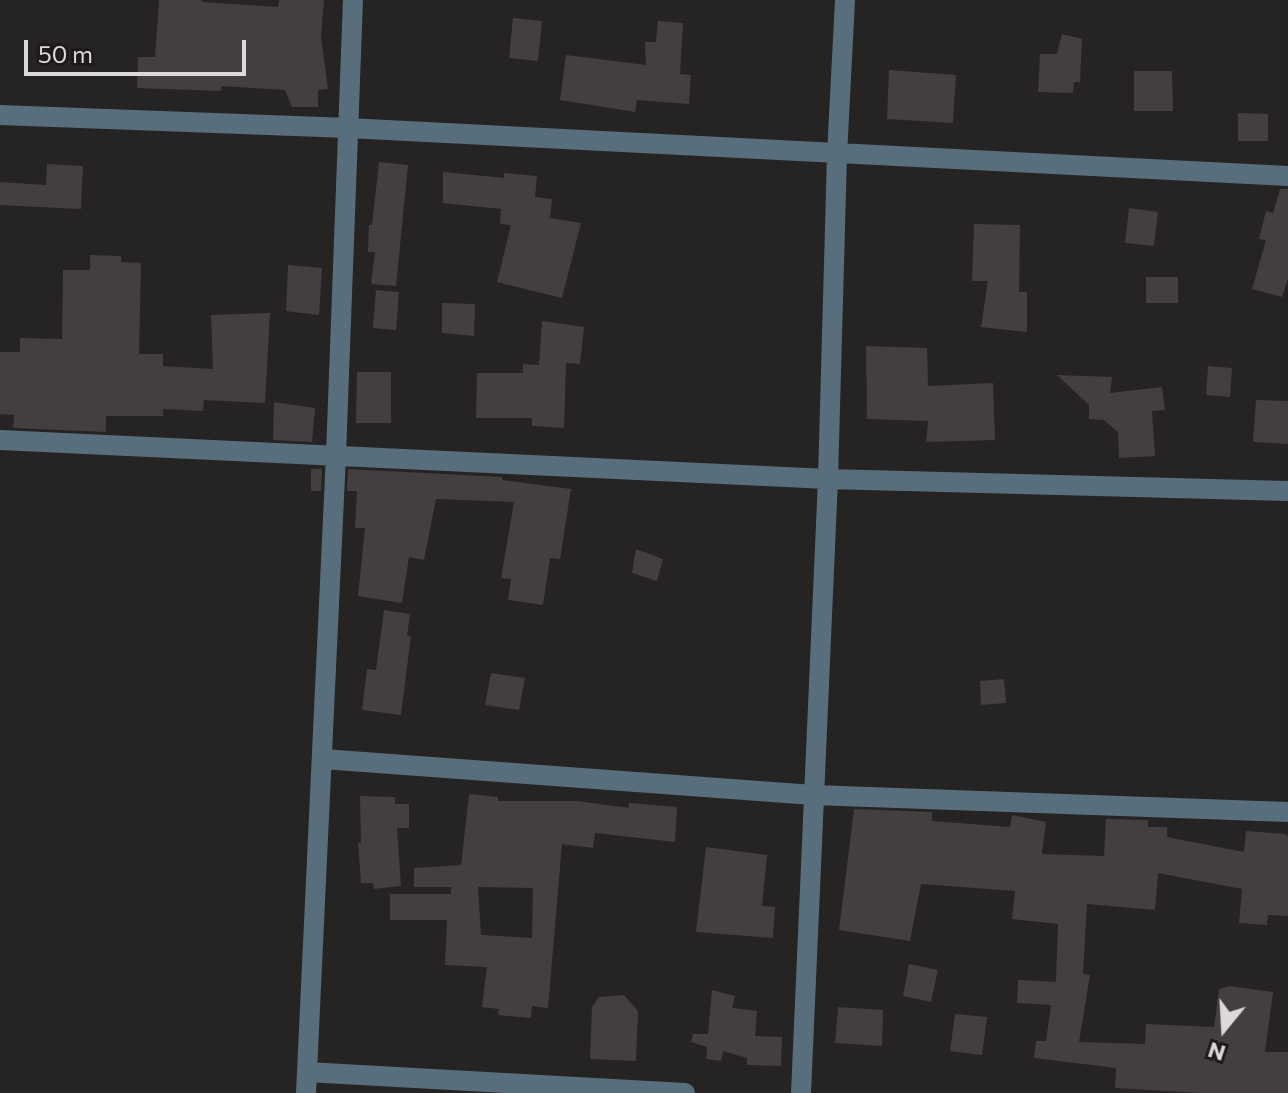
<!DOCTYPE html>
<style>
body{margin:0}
#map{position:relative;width:1288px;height:1093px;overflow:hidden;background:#262323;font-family:Commissioner,sans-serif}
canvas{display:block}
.north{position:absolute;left:1184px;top:989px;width:80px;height:80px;-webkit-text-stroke:6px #1d1a19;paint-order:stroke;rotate:198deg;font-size:22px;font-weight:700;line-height:32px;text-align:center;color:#dcdad9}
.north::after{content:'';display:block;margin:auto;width:28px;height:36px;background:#dcdad9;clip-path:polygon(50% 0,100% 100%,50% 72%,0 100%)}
.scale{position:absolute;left:24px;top:40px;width:222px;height:36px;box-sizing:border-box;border:4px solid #dcdad9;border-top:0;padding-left:10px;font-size:24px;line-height:28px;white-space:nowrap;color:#dcdad9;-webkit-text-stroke:6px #1d1a19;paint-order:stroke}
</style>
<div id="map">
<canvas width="1288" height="1093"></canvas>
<div class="north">N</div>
<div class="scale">50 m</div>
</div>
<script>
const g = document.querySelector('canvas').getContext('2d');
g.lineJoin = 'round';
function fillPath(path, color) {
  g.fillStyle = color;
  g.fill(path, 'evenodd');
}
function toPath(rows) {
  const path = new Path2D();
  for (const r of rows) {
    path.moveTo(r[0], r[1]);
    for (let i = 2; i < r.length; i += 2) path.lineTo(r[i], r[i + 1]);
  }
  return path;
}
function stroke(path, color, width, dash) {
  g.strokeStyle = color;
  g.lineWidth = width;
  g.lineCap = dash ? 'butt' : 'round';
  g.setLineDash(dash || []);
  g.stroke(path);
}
fillPath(toPath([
 [159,0,202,0,202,2,278,7,279,0,324,0,321,37,328,89,318,90,318,107,292,107,285,90,221,86,221,91,137,88,138,57,155,57],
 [513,18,542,21,538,61,509,58],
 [658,21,683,23,680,74,691,75,689,104,637,100,635,112,560,100,566,55,646,65,645,42,656,42],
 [1062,34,1082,39,1080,82,1074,82,1073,93,1038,92,1040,54,1057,54],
 [889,70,956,75,953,123,887,119],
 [1134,71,1172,71,1173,111,1134,111],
 [1238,113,1268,114,1268,141,1238,141],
 [379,162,408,165,396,286,371,284,375,252,368,252,369,225,372,225],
 [47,164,83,166,81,209,0,205,0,182,46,185],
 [443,172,504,178,504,173,537,176,535,197,552,199,550,218,581,223,562,298,497,282,511,225,500,224,501,209,443,203],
 [1280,189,1288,189,1288,278,1282,297,1252,289,1266,240,1259,239,1266,211,1273,213],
 [1129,208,1158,212,1154,246,1125,243],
 [974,224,1020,225,1019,292,1027,292,1027,332,981,327,988,281,972,281],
 [90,255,121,256,121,262,141,263,139,354,163,354,163,366,213,369,211,315,270,313,265,403,204,400,203,411,163,409,163,416,106,416,106,432,13,428,14,415,0,414,0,352,20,352,20,338,62,339,63,270,90,270],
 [288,265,322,268,319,315,286,311],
 [1146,277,1178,277,1178,303,1146,303],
 [376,290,399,292,396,330,373,328],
 [442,303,475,304,474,336,442,333],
 [542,321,584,327,580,364,566,363,564,428,532,426,532,418,476,418,477,373,523,373,523,364,539,365],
 [866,346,927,348,928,386,993,383,995,440,926,442,928,421,867,419],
 [1208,366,1232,368,1230,397,1206,395],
 [357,372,391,372,391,423,356,423],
 [1057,375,1112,377,1110,393,1162,387,1165,410,1152,411,1155,456,1119,458,1118,432,1104,420,1089,419,1089,405],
 [1256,400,1288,401,1288,444,1253,442],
 [274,402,315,408,312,442,273,440],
 [311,469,322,469,321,491,311,491],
 [348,469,502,477,502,480,571,489,560,559,550,558,543,605,508,600,511,579,501,578,514,502,436,499,424,560,409,557,402,603,358,596,365,528,355,528,357,491,347,491],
 [636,549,663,559,657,581,632,573],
 [384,610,410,614,407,636,411,636,401,715,362,710,367,669,376,670],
 [491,673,525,678,519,710,485,705],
 [1004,679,1006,703,981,705,980,681],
 [469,794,498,797,498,801,577,801,629,808,629,803,677,807,675,842,595,833,593,848,562,844,548,1008,532,1006,531,1018,498,1015,499,1009,482,1007,487,967,445,965,447,920,390,920,390,894,451,894,451,887,414,887,414,868,461,865],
 [478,887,533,888,532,938,481,935],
 [360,796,395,797,395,804,409,804,409,828,397,828,401,886,374,889,373,883,361,883,358,843,361,843],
 [854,809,932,812,932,821,1010,827,1012,815,1046,822,1042,854,1104,856,1106,819,1148,820,1148,827,1167,827,1167,837,1244,852,1246,831,1285,834,1288,837,1288,916,1268,915,1267,925,1239,923,1242,889,1158,873,1155,910,1087,904,1083,974,1090,975,1079,1042,1145,1044,1146,1024,1214,1027,1219,989,1229,986,1273,992,1265,1052,1288,1052,1288,1093,1200,1093,1115,1088,1116,1068,1034,1058,1036,1041,1046,1041,1051,1005,1017,1003,1018,980,1056,982,1058,924,1012,919,1015,891,921,884,910,941,839,930],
 [706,847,767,855,762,906,775,907,773,938,696,932],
 [909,964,938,970,931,1002,903,996],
 [712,990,735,996,732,1008,757,1011,755,1036,782,1037,781,1066,747,1065,747,1058,723,1051,721,1061,706,1059,707,1047,691,1042,693,1034,708,1034],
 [624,995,638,1011,636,1061,590,1059,592,1007,599,997],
 [838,1007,883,1010,882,1046,835,1043],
 [955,1014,987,1017,982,1055,950,1051]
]), '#423f3e');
stroke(toPath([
 [0,115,348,128,1288,176],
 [0,440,828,479,1288,491],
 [323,759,813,795,1288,812],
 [307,1072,685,1093],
 [306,1093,336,455,353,0],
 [801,1093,828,479,837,155,845,0]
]), '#596e7d', 20);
</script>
